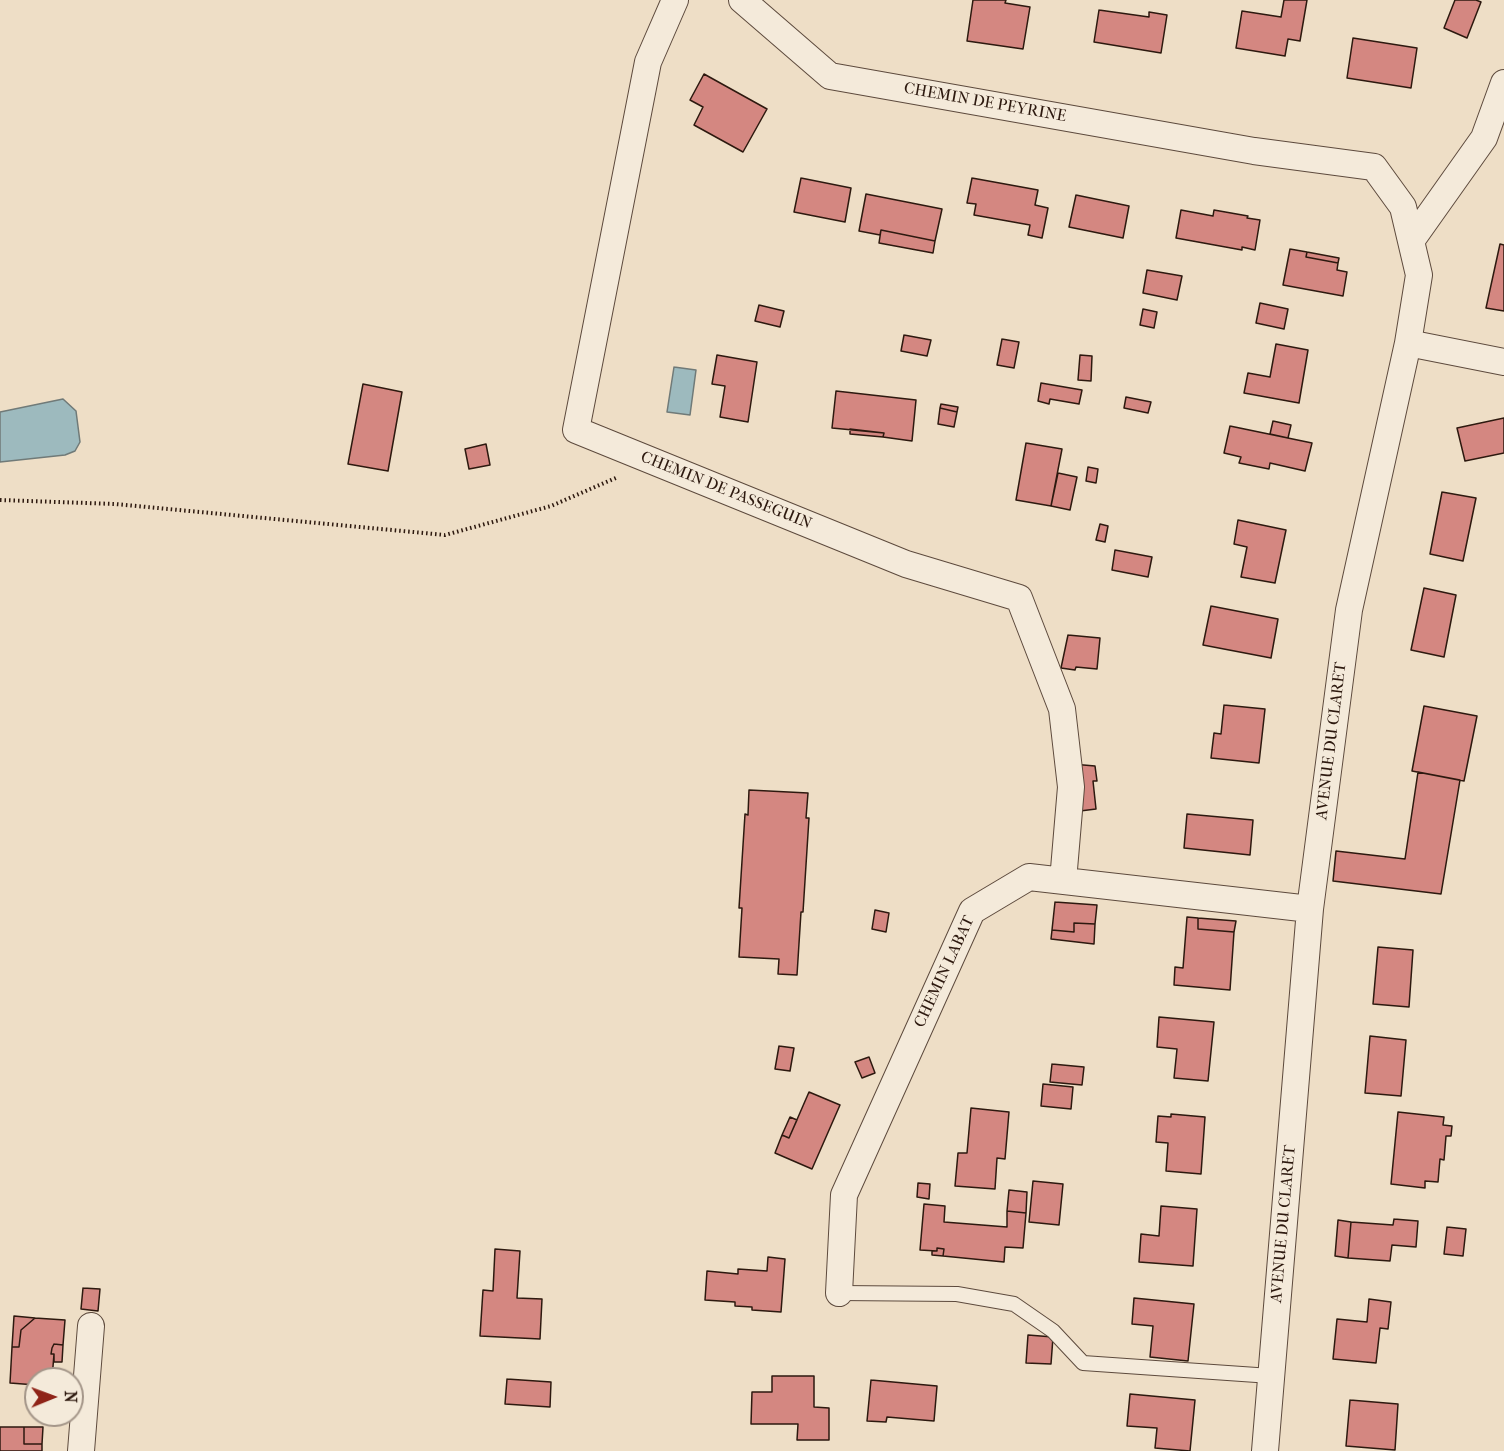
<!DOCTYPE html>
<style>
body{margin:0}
#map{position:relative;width:1504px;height:1451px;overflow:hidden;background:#eedec6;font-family:"IM FELL French Canon",serif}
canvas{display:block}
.north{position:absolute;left:24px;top:1367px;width:60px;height:60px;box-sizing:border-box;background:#f4eada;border:2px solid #a49689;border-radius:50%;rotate:89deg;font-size:16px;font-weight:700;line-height:24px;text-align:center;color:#2d190f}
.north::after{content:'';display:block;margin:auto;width:21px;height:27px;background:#8f2418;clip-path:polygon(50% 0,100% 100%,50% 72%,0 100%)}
</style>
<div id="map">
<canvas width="1504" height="1451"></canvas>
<div class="north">N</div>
</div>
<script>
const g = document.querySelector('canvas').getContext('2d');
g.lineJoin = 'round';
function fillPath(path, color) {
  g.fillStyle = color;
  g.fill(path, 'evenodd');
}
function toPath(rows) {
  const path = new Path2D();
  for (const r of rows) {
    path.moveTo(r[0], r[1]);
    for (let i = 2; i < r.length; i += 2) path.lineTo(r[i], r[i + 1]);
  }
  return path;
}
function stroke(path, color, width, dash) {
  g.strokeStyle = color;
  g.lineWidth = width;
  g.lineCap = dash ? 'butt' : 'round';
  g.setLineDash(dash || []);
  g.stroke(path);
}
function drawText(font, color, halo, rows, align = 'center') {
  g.font = font + ' "IM FELL French Canon",serif';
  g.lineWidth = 4.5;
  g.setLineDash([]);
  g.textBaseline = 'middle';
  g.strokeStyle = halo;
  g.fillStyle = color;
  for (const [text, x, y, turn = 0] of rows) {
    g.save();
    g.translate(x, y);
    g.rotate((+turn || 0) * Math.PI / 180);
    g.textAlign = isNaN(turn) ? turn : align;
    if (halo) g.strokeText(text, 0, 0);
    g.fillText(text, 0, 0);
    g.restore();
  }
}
const water = toPath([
 [674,367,696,370,690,415,667,412,674,367],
 [63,399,76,411,80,442,75,451,65,455,0,462,0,412,63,399]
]);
fillPath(water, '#9dbabe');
stroke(water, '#707a78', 1.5);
const building = toPath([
 [973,0,1006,0,1005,3,1030,7,1023,49,967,41,973,0],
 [1284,0,1307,0,1300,41,1288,39,1285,56,1236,48,1242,11,1281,17,1284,0],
 [1455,0,1476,0,1481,2,1467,38,1444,28,1455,0],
 [1099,10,1149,17,1149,12,1167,15,1161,53,1094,42,1099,10],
 [1353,38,1417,48,1411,88,1347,78,1353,38],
 [704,74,767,109,743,152,694,125,703,107,690,100,704,74],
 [801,178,851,188,845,222,794,212,801,178],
 [972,178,1038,190,1035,205,1048,208,1042,238,1028,235,1030,225,974,215,976,204,967,203,972,178],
 [866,194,942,209,935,241,881,230,880,235,859,231,866,194],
 [1076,195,1129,206,1123,238,1069,227,1076,195],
 [1181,210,1213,216,1214,210,1248,216,1247,218,1260,220,1255,250,1242,247,1242,250,1176,238,1181,210],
 [881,230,935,241,933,253,879,243,881,230],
 [1500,244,1504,245,1504,311,1486,308,1500,244],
 [1290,249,1307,252,1306,257,1338,263,1337,270,1347,272,1343,296,1283,285,1290,249],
 [1307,252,1339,258,1338,263,1306,257,1307,252],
 [1147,270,1182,276,1177,300,1143,293,1147,270],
 [1260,303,1288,309,1284,329,1256,323,1260,303],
 [759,305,784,311,780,327,755,321,759,305],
 [1143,309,1157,312,1154,328,1140,325,1143,309],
 [904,335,931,340,927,356,901,351,904,335],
 [1002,339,1019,342,1014,368,997,365,1002,339],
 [1276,344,1308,350,1299,403,1244,393,1248,373,1270,377,1276,344],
 [717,355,757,362,748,422,720,417,725,386,712,384,717,355],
 [1080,355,1092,356,1091,381,1078,380,1080,355],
 [1041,383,1082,390,1079,404,1050,399,1049,404,1038,401,1041,383],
 [363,384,402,392,388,471,348,464,363,384],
 [836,391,916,400,912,441,883,437,884,433,832,428,836,391],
 [1126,397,1151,402,1148,413,1124,408,1126,397],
 [941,404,958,407,957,412,940,408,941,404],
 [940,408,957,412,954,427,938,424,940,408],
 [1504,418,1504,453,1465,461,1457,428,1504,418],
 [1273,421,1291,425,1288,438,1270,434,1273,421],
 [1230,426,1312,443,1305,471,1270,463,1269,469,1239,463,1241,457,1224,453,1230,426],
 [850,429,884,433,883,437,850,434,850,429],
 [1026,443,1062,449,1051,506,1016,500,1026,443],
 [486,444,490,465,469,469,465,449,486,444],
 [1088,467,1098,469,1096,483,1086,481,1088,467],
 [1058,473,1077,477,1070,510,1051,506,1058,473],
 [1442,492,1476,498,1463,561,1430,554,1442,492],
 [1238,520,1286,530,1275,583,1241,577,1247,547,1234,544,1238,520],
 [1100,524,1108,526,1105,542,1096,540,1100,524],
 [1115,550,1152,557,1148,577,1112,570,1115,550],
 [1424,588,1456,595,1444,657,1411,650,1424,588],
 [1211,606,1278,619,1271,658,1203,645,1211,606],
 [1068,635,1100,638,1097,669,1076,667,1075,670,1061,668,1068,635],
 [1224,705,1265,709,1259,763,1211,758,1214,733,1221,734,1224,705],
 [1424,706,1477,716,1464,781,1412,771,1424,706],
 [1072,764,1095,766,1097,781,1093,781,1096,809,1080,811,1072,764],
 [1418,772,1460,780,1441,894,1333,881,1336,851,1405,859,1418,772],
 [749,790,808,793,806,818,809,818,803,912,801,912,797,975,778,974,779,959,739,957,742,908,739,908,745,814,748,815,749,790],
 [1187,814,1253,820,1250,855,1184,848,1187,814],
 [1055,902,1097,905,1095,924,1074,923,1074,932,1052,930,1055,902],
 [875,910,889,913,886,932,872,929,875,910],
 [1187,917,1198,918,1198,929,1234,932,1230,990,1174,985,1175,967,1183,968,1187,917],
 [1198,918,1236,921,1234,932,1198,929,1198,918],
 [1074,923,1095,924,1094,944,1051,939,1052,930,1074,932,1074,923],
 [1378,947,1413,950,1409,1007,1373,1004,1378,947],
 [1159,1017,1214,1022,1208,1081,1174,1078,1177,1049,1157,1047,1159,1017],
 [1370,1036,1406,1040,1401,1096,1365,1093,1370,1036],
 [779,1046,794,1048,790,1071,775,1069,779,1046],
 [869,1057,875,1073,862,1078,855,1062,869,1057],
 [1052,1064,1084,1067,1082,1085,1050,1082,1052,1064],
 [1043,1084,1073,1087,1071,1109,1041,1106,1043,1084],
 [809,1092,840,1105,812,1169,775,1153,782,1135,789,1138,809,1092],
 [971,1108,1009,1112,1005,1159,997,1158,995,1189,955,1186,958,1153,967,1153,971,1108],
 [1398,1112,1444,1117,1443,1125,1452,1126,1451,1136,1446,1136,1444,1160,1440,1159,1438,1182,1425,1181,1425,1188,1391,1184,1398,1112],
 [1171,1114,1205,1117,1201,1174,1166,1171,1168,1143,1156,1142,1158,1116,1171,1117,1171,1114],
 [790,1117,797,1120,789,1138,782,1135,790,1117],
 [1033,1181,1063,1184,1059,1225,1029,1222,1033,1181],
 [918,1183,930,1184,929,1199,917,1197,918,1183],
 [1009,1190,1027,1192,1026,1213,1007,1211,1009,1190],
 [924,1204,945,1206,944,1222,1007,1227,1007,1211,1026,1213,1023,1248,1005,1247,1004,1262,943,1256,944,1249,937,1248,937,1251,920,1250,924,1204],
 [1161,1206,1197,1209,1193,1266,1139,1262,1141,1234,1159,1236,1161,1206],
 [1394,1219,1418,1221,1416,1247,1392,1245,1390,1261,1348,1258,1351,1222,1393,1225,1394,1219],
 [1338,1220,1351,1222,1348,1258,1335,1256,1338,1220],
 [1447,1227,1466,1229,1463,1256,1444,1254,1447,1227],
 [937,1248,944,1249,943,1256,932,1255,932,1251,937,1251,937,1248],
 [495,1249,520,1251,517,1298,542,1299,540,1339,480,1336,483,1290,493,1291,495,1249],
 [768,1257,785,1259,781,1312,752,1310,752,1307,735,1306,735,1302,705,1300,707,1271,738,1274,738,1269,767,1271,768,1257],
 [83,1288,100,1289,98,1311,81,1309,83,1288],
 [1134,1298,1194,1304,1188,1361,1150,1357,1153,1326,1132,1324,1134,1298],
 [1369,1299,1391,1302,1388,1329,1380,1328,1376,1363,1333,1359,1337,1319,1367,1322,1369,1299],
 [14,1316,35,1318,21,1330,19,1347,12,1347,14,1316],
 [35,1318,65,1320,63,1345,54,1344,52,1348,51,1354,54,1354,52,1379,36,1379,36,1385,10,1383,12,1347,19,1347,21,1330,35,1318],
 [1028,1335,1053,1337,1051,1364,1026,1363,1028,1335],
 [54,1344,63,1345,62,1362,54,1362,54,1354,51,1354,52,1348,54,1344],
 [772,1376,814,1376,814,1407,829,1408,829,1440,797,1440,798,1424,751,1424,752,1392,772,1392,772,1376],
 [507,1379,551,1382,550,1407,505,1404,507,1379],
 [871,1380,937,1386,934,1421,887,1417,886,1422,867,1421,871,1380],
 [1130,1394,1195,1400,1190,1451,1155,1448,1157,1428,1127,1426,1130,1394],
 [1350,1400,1398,1404,1395,1450,1346,1446,1350,1400],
 [0,1427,24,1427,24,1444,42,1444,42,1451,0,1451,0,1427],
 [24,1427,43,1427,42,1444,24,1444,24,1427]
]);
fillPath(building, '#d48781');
stroke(building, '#2d190f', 1.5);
const lane = toPath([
 [839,1293,957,1294,1014,1304,1053,1331,1083,1363,1271,1376]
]);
const street = toPath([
 [675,0,648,62,576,430,906,564,1019,598,1062,709,1071,787,1063,881],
 [742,0,830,76,1254,151,1374,167,1403,207,1419,275,1408,343,1349,610,1310,909,1265,1451],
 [1411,241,1484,138,1504,83],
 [1408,343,1504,362],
 [839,1293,844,1195,972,911,1029,877,1310,909],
 [81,1451,91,1326]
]);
stroke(lane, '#5d4a3d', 16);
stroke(street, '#5d4a3d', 28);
stroke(toPath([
 [0,500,115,504,445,535,551,506,618,477]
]), '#2d190f', 4, [1.5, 3]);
stroke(lane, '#f4eada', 14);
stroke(street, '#f4eada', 26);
drawText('16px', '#2d190f', '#f4eada', [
 ["CHEMIN DE PEYRINE",985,103,10],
 ["CHEMIN DE PASSEGUIN",726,491,22],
 ["AVENUE DU CLARET",1332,741,-83],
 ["CHEMIN LABAT",945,972,-65],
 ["AVENUE DU CLARET",1284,1224,-85]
]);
</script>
